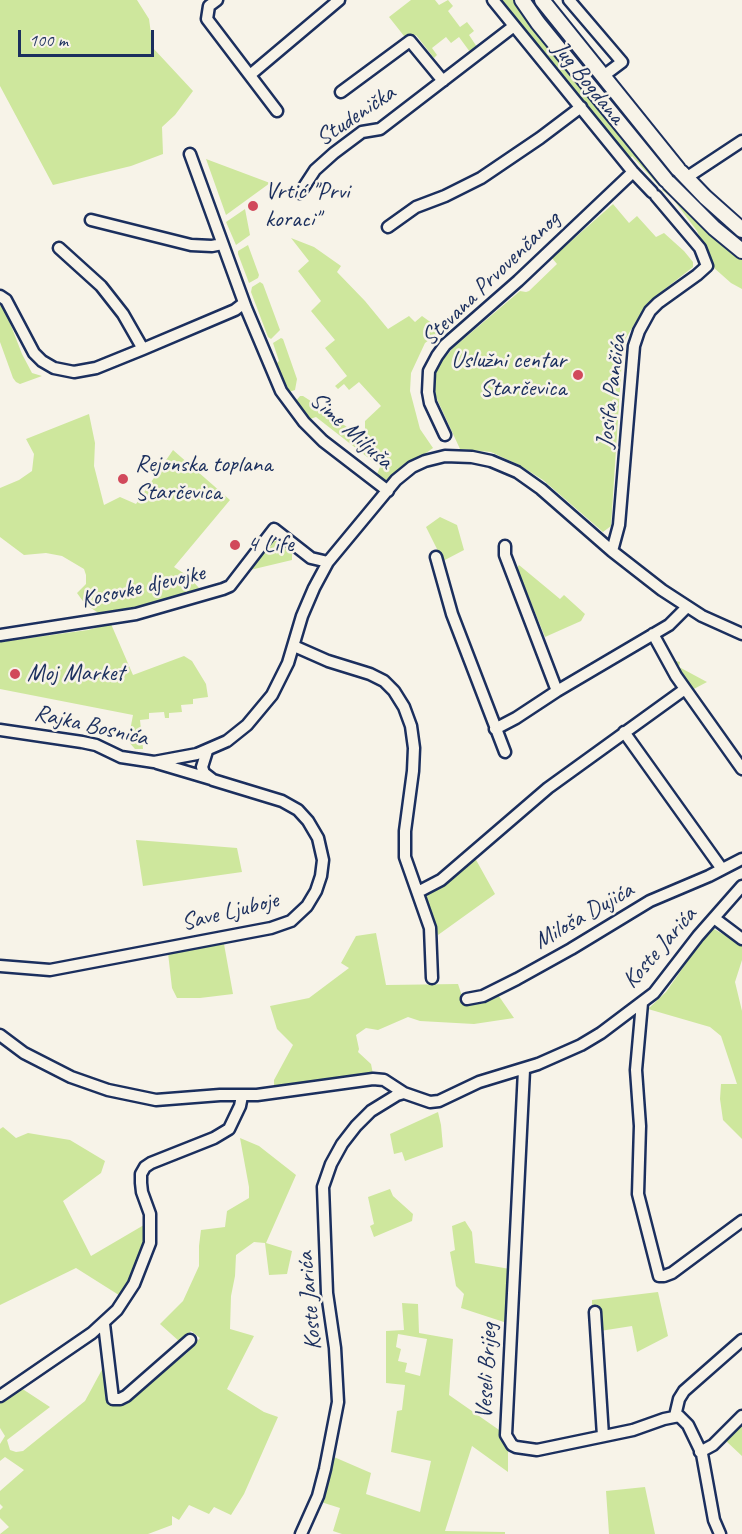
<!DOCTYPE html>
<meta charset="utf-8">
<style>
body{margin:0}
#map{position:relative;width:742px;height:1534px;overflow:hidden;background:#f7f3e8;font-family:Caveat,sans-serif}
canvas{display:block}
.scale{position:absolute;left:18px;top:30px;width:136px;height:27px;box-sizing:border-box;border:3px solid #1b2f5e;border-top:0;padding-left:8px;font-size:18px;line-height:21px;white-space:nowrap;color:#1b2f5e;-webkit-text-stroke:4px #f7f3e8;paint-order:stroke}
</style>
<div id="map">
<canvas width="742" height="1534"></canvas>
<div class="scale">100 m</div>
</div>
<script>
const g = document.querySelector('canvas').getContext('2d');
g.lineJoin = 'round';
function fillPath(path, color) {
  g.fillStyle = color;
  g.fill(path, 'evenodd');
}
function toPath(rows) {
  const path = new Path2D();
  for (const r of rows) {
    path.moveTo(r[0], r[1]);
    for (let i = 2; i < r.length; i += 2) path.lineTo(r[i], r[i + 1]);
  }
  return path;
}
function stroke(path, color, width, dash) {
  g.strokeStyle = color;
  g.lineWidth = width;
  g.lineCap = dash ? 'butt' : 'round';
  g.setLineDash(dash || []);
  g.stroke(path);
}
function drawText(font, color, halo, rows, align = 'center') {
  g.font = font + ' Caveat,sans-serif';
  g.lineWidth = 5;
  g.setLineDash([]);
  g.textBaseline = 'middle';
  g.strokeStyle = halo;
  g.fillStyle = color;
  for (const [text, x, y, turn = 0] of rows) {
    g.save();
    g.translate(x, y);
    g.rotate((+turn || 0) * Math.PI / 180);
    g.textAlign = isNaN(turn) ? turn : align;
    if (halo) g.strokeText(text, 0, 0);
    g.fillText(text, 0, 0);
    g.restore();
  }
}
fillPath(toPath([
 [0,0,137,0,149,19,153,48,193,91,175,115,162,127,163,154,131,166,53,185,0,86],
 [411,0,435,0,439,5,448,0,453,6,448,11,460,27,467,22,474,31,469,35,477,47,470,52,459,37,451,43,446,37,432,48,437,55,434,58,416,35,408,41,389,17],
 [500,0,517,0,662,184,659,186,632,156,629,160],
 [529,0,536,0,673,174,670,176],
 [206,159,270,183,226,215],
 [676,177,699,202,742,238,742,244,723,230,673,180],
 [665,187,742,257,742,289,731,283,713,267,697,231,673,199,662,190],
 [613,204,629,223,637,216,656,237,664,233,684,251,693,262,693,267,656,296,643,310,626,338,622,358,611,526,603,532,543,480,519,465,491,452,460,449,436,397,434,382,436,368,453,348,520,291,526,292,529,291,557,264,552,258],
 [245,209,250,235,236,245,226,222],
 [291,238,314,247,341,266,337,272,365,301,388,329,409,316,415,322,422,316,440,329,437,334,425,343,411,373,410,391,420,429,433,448,385,482,380,479,377,474,380,467,316,417,310,419,306,418,295,402,300,396,303,396,323,409,327,416,329,415,356,433,365,434,365,421,381,406,359,382,349,390,344,384,338,389,335,386,347,376,325,348,335,340,311,311,321,301,298,271,309,261],
 [248,245,259,275,258,278,249,283,238,254,238,251],
 [260,282,263,284,280,330,271,339,268,337,251,292,252,287],
 [0,297,22,354,32,373,42,376,20,384,16,382,13,378,0,342],
 [281,338,283,339,297,379,295,390,289,392,286,391,274,366,279,361,273,343],
 [89,414,95,443,94,466,104,505,120,497,136,504,173,450,230,500,174,567,188,576,199,588,171,599,103,616,85,604,77,593,86,584,86,575,84,569,62,556,46,553,24,555,0,537,0,488,19,480,32,471,34,454,26,439],
 [440,517,457,525,464,550,443,561,426,527],
 [274,541,278,541,292,553,292,560,250,570,271,542],
 [519,565,560,599,564,595,585,614,581,621,545,637,517,568],
 [111,624,133,675,184,656,192,661,206,684,208,697,193,699,193,704,181,705,182,712,169,713,169,718,165,718,164,712,149,713,149,719,140,720,143,749,135,749,128,741,133,715,0,689,0,642,88,630],
 [676,661,680,662,679,667,707,682,690,691,675,666],
 [136,840,237,848,242,872,143,886],
 [475,858,495,894,438,935,425,895],
 [710,929,714,929,742,945,742,960,735,982,742,1011,742,1139,723,1120,720,1099,721,1084,737,1084,721,1036,710,1027,648,1009,666,992],
 [376,933,386,985,458,984,464,1002,496,992,514,1018,474,1024,420,1021,408,1017,378,1030,366,1028,356,1035,359,1049,358,1052,371,1064,373,1074,343,1077,274,1090,274,1080,293,1045,277,1029,270,1006,309,998,349,968,341,963,356,936],
 [224,944,233,994,200,998,177,998,172,988,168,953],
 [438,1112,441,1125,443,1147,405,1161,402,1152,394,1154,390,1134],
 [3,1127,16,1138,28,1133,70,1140,105,1161,101,1173,63,1201,91,1256,149,1222,146,1240,130,1284,122,1297,76,1268,0,1305,0,1129],
 [240,1138,259,1146,296,1175,266,1243,292,1251,287,1274,269,1275,265,1243,254,1242,236,1255,235,1276,231,1296,230,1329,254,1336,227,1389,264,1412,278,1417,244,1494,231,1515,214,1507,209,1514,189,1505,179,1520,172,1516,172,1525,148,1534,0,1534,9,1527,0,1518,0,1510,3,1507,0,1504,0,1491,24,1470,5,1457,0,1461,0,1444,5,1436,0,1428,0,1401,21,1388,50,1407,7,1440,10,1450,16,1452,23,1451,85,1401,105,1364,106,1398,108,1402,119,1402,131,1398,187,1353,200,1338,191,1331,180,1342,160,1324,183,1301,199,1266,199,1246,201,1230,225,1227,227,1211,249,1198,249,1187],
 [390,1189,393,1196,413,1214,412,1221,374,1237,370,1226,374,1224,368,1197],
 [465,1221,472,1232,475,1263,510,1269,507,1323,461,1308,464,1294,456,1286,450,1252,455,1250,452,1226],
 [658,1292,668,1336,637,1352,632,1326,600,1331,592,1309,592,1300],
 [402,1303,418,1304,419,1333,453,1339,449,1395,502,1432,508,1450,508,1472,472,1446,445,1531,505,1532,505,1534,342,1534,333,1531,340,1508,321,1502,334,1457,371,1473,366,1494,420,1512,431,1461,391,1452,397,1411,402,1410,405,1385,386,1383,386,1331,404,1330],
 [398,1334,427,1339,420,1376,405,1372,407,1363,398,1361,401,1349,396,1347],
 [742,1424,742,1456,726,1441],
 [645,1487,655,1534,609,1534,606,1491]
]), '#cee79d');
const minor = toPath([
 [217,0,209,6,207,19,277,111],
 [493,0,633,172,652,192],
 [569,0,622,62,602,77],
 [250,75,339,0],
 [341,92,410,41,443,81],
 [190,154,246,308,281,391,304,422,323,441,388,491],
 [686,178,742,141],
 [300,193,315,170,334,153,362,132,380,129,514,26],
 [91,220,191,245,212,246,222,244],
 [388,227,416,207,445,196,481,178,540,138,581,107],
 [59,248,101,286,123,314,143,349],
 [0,296,6,300,34,353,42,361,54,368,74,372,96,368,143,349,235,310,244,303],
 [445,435,430,403,428,392,429,371,437,356,445,345,518,281,633,172],
 [505,546,505,555,557,691],
 [612,551,619,525,634,346,639,331,650,311,658,303,697,275,707,266,700,248,656,196],
 [436,557,452,614,505,752],
 [653,634,676,676,742,769],
 [0,635,136,614,223,589,230,586,274,529,311,558,328,562],
 [294,646,328,661,370,674,384,681,394,691,404,707,411,726,414,748,413,771,405,831,405,857,430,928,432,978],
 [495,729,516,718,557,691,669,625,687,607],
 [0,730,82,742,96,745,121,757,154,762,197,754,227,741,247,725,272,695,288,663,302,616,314,588,328,562,396,480,412,467,425,461,445,456,472,457,491,461,517,472,541,489,612,551,662,590,702,616,742,634],
 [624,732,722,869],
 [157,763,211,779],
 [418,892,441,880,548,788,685,689],
 [714,918,742,939],
 [0,966,50,970,271,928,291,921,307,906,316,891,321,876,323,860,318,838,308,821,298,810,282,801,213,780,204,773,202,767,207,751],
 [467,999,483,996,517,979,571,949,650,901,709,876,742,859],
 [642,1003,636,1070,640,1126,638,1194,659,1276,664,1276,672,1273,742,1221],
 [0,1035,24,1053,71,1077,108,1090,156,1100,220,1095,257,1095,373,1079,384,1080,404,1093],
 [524,1070,506,1435,512,1445,516,1447,537,1450,633,1430,664,1419,679,1416,688,1425,702,1454,714,1520,720,1534],
 [595,1312,603,1436],
 [104,1324,113,1399,120,1399,126,1396,190,1340],
 [0,1396,92,1333,117,1310,134,1284,150,1243,150,1214,142,1192,141,1183,141,1174,145,1167,151,1163,214,1138,229,1129,240,1106,242,1096],
 [675,1416,679,1399,684,1391,742,1340],
 [700,1452,713,1445,742,1416],
 [301,1534,318,1496,325,1469,338,1402,335,1348,327,1293,323,1187,331,1164,342,1144,356,1126,371,1111,397,1095,404,1093,430,1102,439,1101,479,1082,538,1064,581,1045,601,1033,654,993,698,936,742,886]
]);
const major = toPath([
 [522,0,538,23,666,180],
 [542,0,678,169],
 [681,172,705,197,742,230],
 [669,183,714,228,742,251]
]);
stroke(minor, '#1b2f5e', 15);
stroke(major, '#1b2f5e', 18);
stroke(minor, '#f7f3e8', 10);
stroke(major, '#f7f3e8', 14);
for (const [x, y, r, color] of [
 [253,206,6,"#d1495b"],
 [578,375,6,"#d1495b"],
 [123,479,6,"#d1495b"],
 [235,545,6,"#d1495b"],
 [15,674,6,"#d1495b"]
]) {
  const dot = new Path2D();
  dot.arc(x, y, r, 0, 2 * Math.PI);
  g.fillStyle = color;
  g.fill(dot);
  stroke(dot, '#f7f3e8', 2);
}
drawText('24px', '#1b2f5e', '#f7f3e8', [
 ["Jug Bogdana",588,83,51],
 ["Studenička",356,116,-34],
 ["Stevana Prvovenčanog",491,279,-44],
 ["Josifa Pančića",612,391,-83],
 ["Sime Miljuša",351,431,42],
 ["Kosovke djevojke",143,587,-13],
 ["Rajka Bosnića",91,726,13],
 ["Save Ljuboje",230,912,-14],
 ["Miloša Dujića",584,916,-30],
 ["Koste Jarića",660,948,-49],
 ["Koste Jarića",310,1301,-95],
 ["Veseli Brijeg",487,1371,-87]
]);
drawText('24px', '#1b2f5e', '#f7f3e8', [
 ["Vrtić \"Prvi",265,192],
 ["koraci\"",265,220],
 ["Uslužni centar",566,361,"right"],
 ["Starčevica",566,389,"right"],
 ["Rejonska toplana",135,465],
 ["Starčevica",135,493],
 ["4 Life",247,545],
 ["Moj Market",27,674]
], 'left');
</script>
